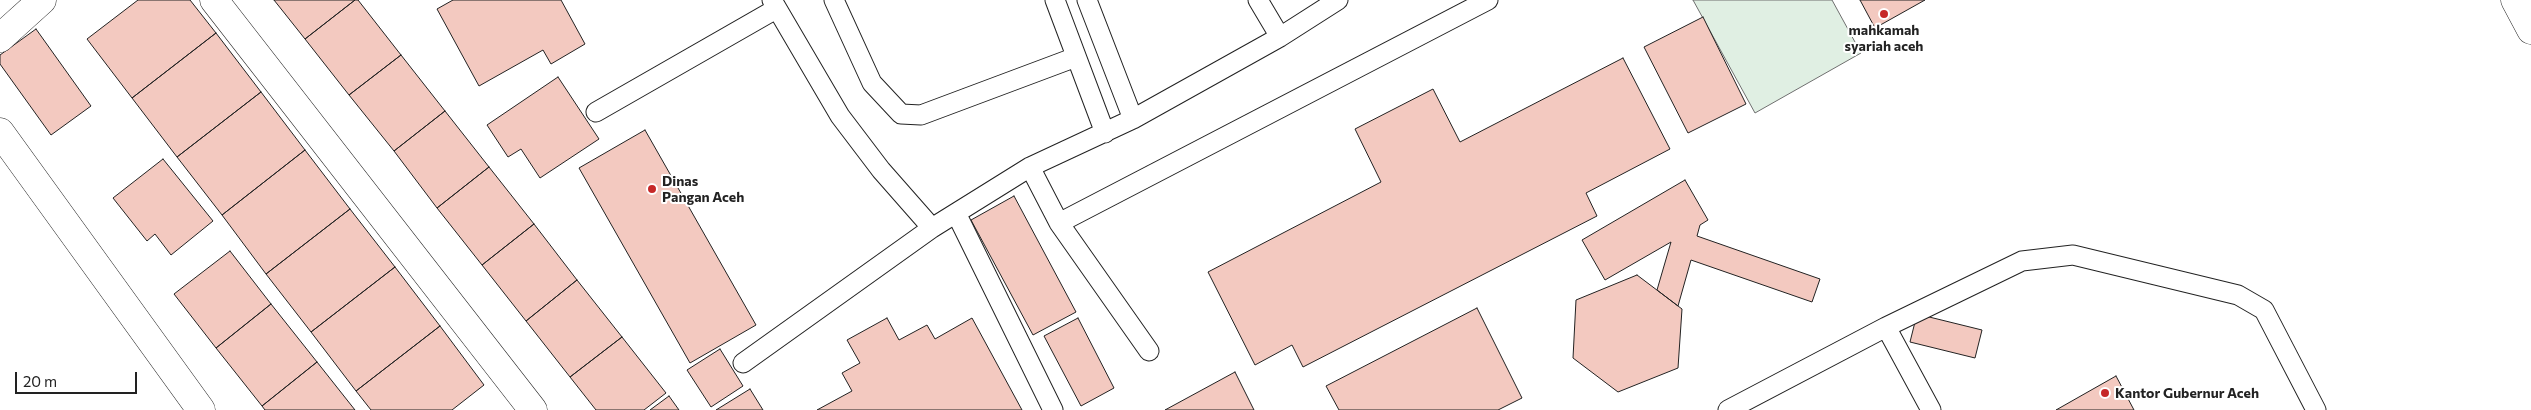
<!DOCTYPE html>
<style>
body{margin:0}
#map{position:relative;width:2531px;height:410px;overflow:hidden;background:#fff;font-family:Commissioner,sans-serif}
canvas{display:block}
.scale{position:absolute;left:15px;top:372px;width:122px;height:22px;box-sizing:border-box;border:2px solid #222;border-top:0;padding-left:6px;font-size:15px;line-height:18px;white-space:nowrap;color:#222;-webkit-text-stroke:4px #fff;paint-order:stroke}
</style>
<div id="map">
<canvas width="2531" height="410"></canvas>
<div class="scale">20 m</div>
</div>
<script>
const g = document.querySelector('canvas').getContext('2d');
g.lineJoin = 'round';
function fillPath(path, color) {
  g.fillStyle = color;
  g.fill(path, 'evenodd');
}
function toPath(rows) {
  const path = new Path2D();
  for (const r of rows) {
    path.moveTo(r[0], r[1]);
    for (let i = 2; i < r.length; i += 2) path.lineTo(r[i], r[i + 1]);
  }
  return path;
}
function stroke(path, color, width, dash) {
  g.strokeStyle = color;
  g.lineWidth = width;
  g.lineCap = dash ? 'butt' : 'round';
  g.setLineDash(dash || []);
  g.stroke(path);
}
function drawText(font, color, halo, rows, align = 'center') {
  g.font = font + ' Commissioner,sans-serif';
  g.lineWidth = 4;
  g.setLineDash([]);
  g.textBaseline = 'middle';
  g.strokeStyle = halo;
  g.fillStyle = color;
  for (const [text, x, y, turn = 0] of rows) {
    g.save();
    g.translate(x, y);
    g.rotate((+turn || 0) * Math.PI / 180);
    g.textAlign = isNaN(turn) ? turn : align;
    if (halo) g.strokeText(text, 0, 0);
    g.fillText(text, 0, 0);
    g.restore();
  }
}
const green = toPath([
 [1693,0,1832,0,1861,53,1755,113,1693,0]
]);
fillPath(green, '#e0efe3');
stroke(green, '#6f6f6f', 1);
const building = toPath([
 [138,0,190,0,216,33,132,98,87,39,138,0],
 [274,0,355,0,305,39,274,0],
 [355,0,358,0,401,55,349,95,305,39,355,0],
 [453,0,561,0,585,44,551,64,543,50,479,86,437,9,453,0],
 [1860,0,1925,0,1875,28,1860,0],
 [1703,17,1746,104,1688,133,1644,47,1703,17],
 [36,29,91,106,51,135,0,64,0,55,36,29],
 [216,33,261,92,177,157,132,98,216,33],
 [401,55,445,111,394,151,349,95,401,55],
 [1623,58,1670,149,1586,193,1597,216,1303,367,1292,345,1255,365,1208,272,1381,182,1355,129,1433,89,1460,142,1623,58],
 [558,77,599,139,540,178,521,149,508,157,487,125,558,77],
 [261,92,305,150,222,215,177,157,261,92],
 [445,111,489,167,437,208,394,151,445,111],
 [645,130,756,325,690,363,579,168,645,130],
 [305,150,350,209,266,274,222,215,305,150],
 [163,159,213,221,171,255,155,234,147,241,113,198,163,159],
 [489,167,534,224,482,265,437,208,489,167],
 [1685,180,1708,220,1700,225,1697,236,1820,279,1812,302,1691,260,1678,306,1657,290,1671,242,1605,280,1582,240,1685,180],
 [1014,196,1076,312,1033,335,971,220,1014,196],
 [350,209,395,267,311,332,266,274,350,209],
 [534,224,577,280,526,321,482,265,534,224],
 [230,251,271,304,216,348,174,294,230,251],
 [395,267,440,326,356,391,311,332,395,267],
 [1637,275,1682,309,1678,368,1618,392,1573,358,1576,300,1637,275],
 [577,280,622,337,570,377,526,321,577,280],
 [271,304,317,362,262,406,216,348,271,304],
 [1477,308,1522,398,1498,410,1339,410,1326,386,1477,308],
 [1917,314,1982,330,1975,358,1910,342,1917,314],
 [887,318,899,340,927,325,935,339,972,318,1022,410,817,410,852,391,842,373,860,363,847,340,887,318],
 [1078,318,1114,388,1081,406,1044,336,1078,318],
 [440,326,484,385,452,410,371,410,356,391,440,326],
 [622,337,666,393,644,410,596,410,570,377,622,337],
 [720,349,743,386,711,407,687,370,720,349],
 [317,362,355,410,265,410,262,406,317,362],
 [1235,372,1254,410,1165,410,1235,372],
 [2116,376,2134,410,2056,410,2116,376],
 [750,389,763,410,716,410,750,389],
 [669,396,679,410,650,410,669,396]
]);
fillPath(building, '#f3c9c0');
stroke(building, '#222', 1);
const lane = toPath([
 [772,0,840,116,881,170,932,228,1030,167,1133,119,1280,37,1338,0],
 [834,0,872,83,901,114,921,115,1076,57],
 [1055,0,1105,133],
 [1087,0,1133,119],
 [1258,0,1280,37],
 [596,112,776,9],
 [1030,167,1059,223,1149,351],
 [956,213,1053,410],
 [1059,223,1488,0],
 [1886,327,1931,410],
 [743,363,932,228],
 [1728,410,1886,327,2022,261,2073,255,2238,295,2264,310,2316,410]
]);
const street = toPath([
 [214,0,533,410],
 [0,38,42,0],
 [0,132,201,410]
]);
const highway = toPath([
 [2515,0,2531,30]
]);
stroke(lane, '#222', 21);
stroke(street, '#222', 29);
stroke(highway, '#222', 29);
stroke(lane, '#fff', 19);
stroke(street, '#fff', 28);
stroke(highway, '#fff', 28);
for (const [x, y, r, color] of [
 [1884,14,5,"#c62828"],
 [652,189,5,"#c62828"],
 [2105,393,5,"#c62828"]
]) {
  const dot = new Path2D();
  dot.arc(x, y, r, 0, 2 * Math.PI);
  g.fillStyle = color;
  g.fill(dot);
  stroke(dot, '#fff', 2);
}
drawText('bold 14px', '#222', '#fff', [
 ["mahkamah",1884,30,"center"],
 ["syariah aceh",1884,46,"center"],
 ["Dinas",662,181],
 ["Pangan Aceh",662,197],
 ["Kantor Gubernur Aceh",2115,393]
], 'left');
</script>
